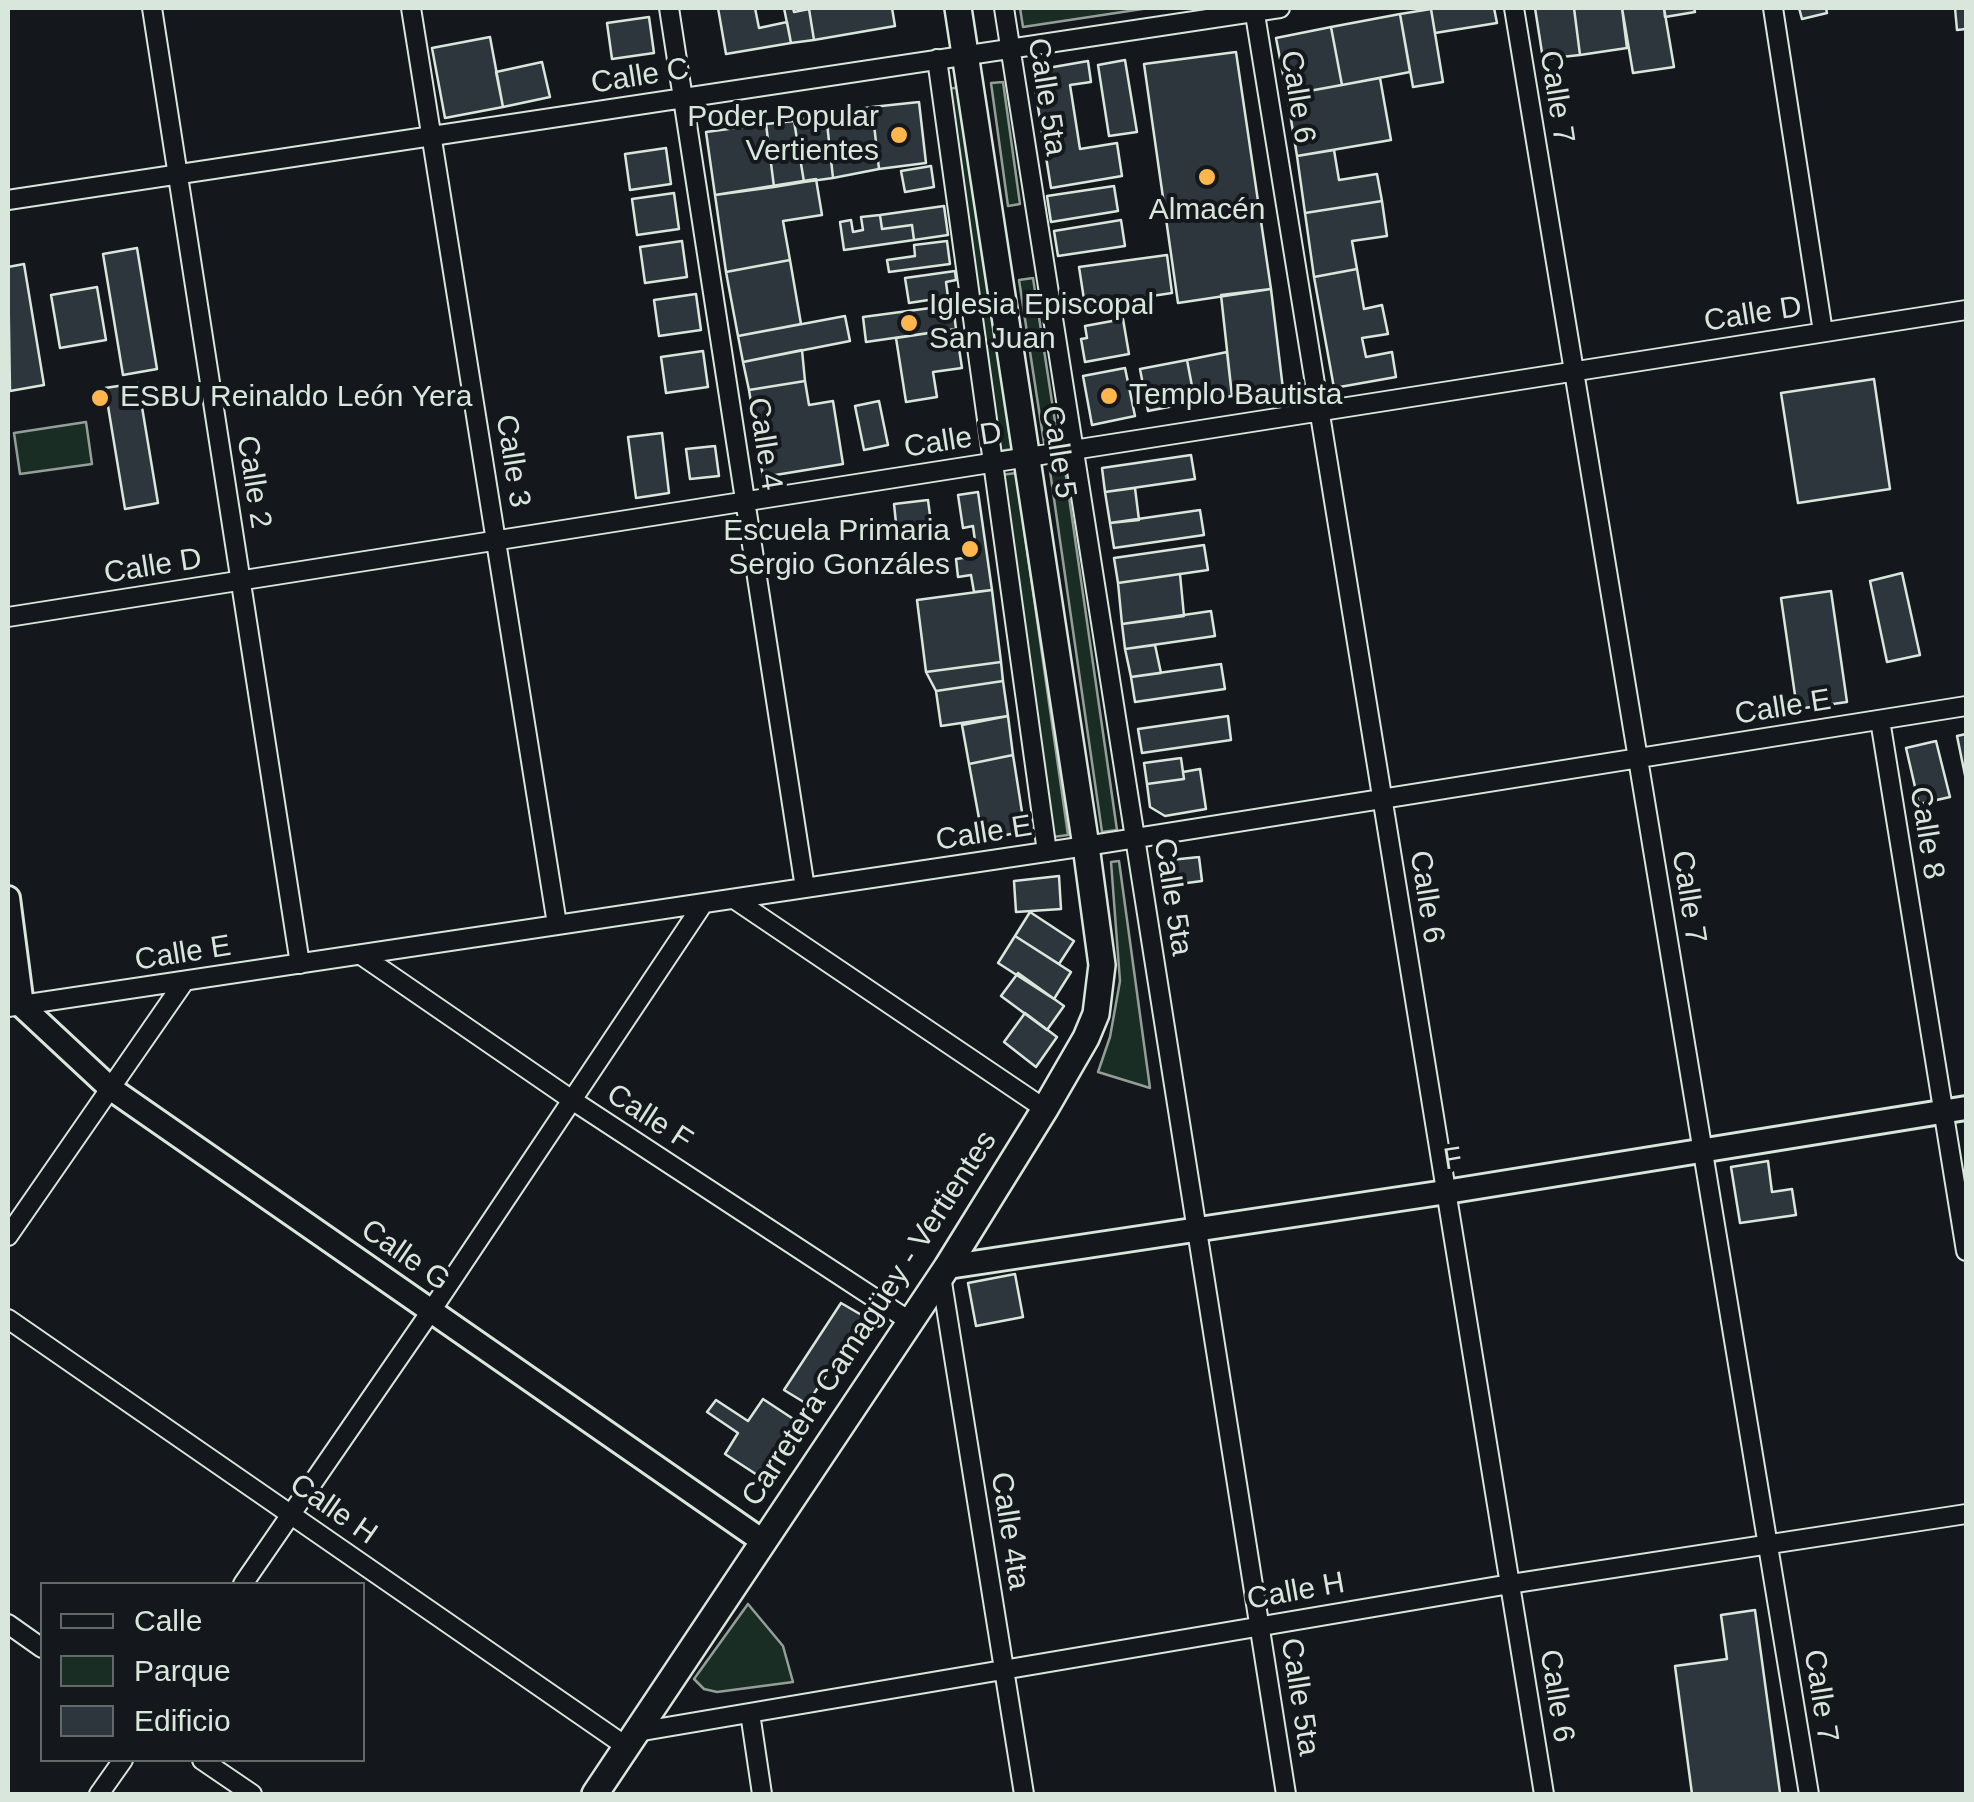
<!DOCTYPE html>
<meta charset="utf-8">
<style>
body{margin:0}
#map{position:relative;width:1974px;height:1802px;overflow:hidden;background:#14181c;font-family:Helvetica,sans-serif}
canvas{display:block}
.frame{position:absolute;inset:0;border:10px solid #d8e6dc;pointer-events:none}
.legend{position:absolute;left:40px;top:1582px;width:325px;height:180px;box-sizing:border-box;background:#14181c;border:2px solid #626a69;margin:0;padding:12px 18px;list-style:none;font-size:30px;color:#d8e6dc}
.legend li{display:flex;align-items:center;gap:20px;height:50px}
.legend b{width:50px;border:2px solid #626a69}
</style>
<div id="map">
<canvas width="1974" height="1802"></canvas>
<div class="frame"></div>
<ul class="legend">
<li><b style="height:12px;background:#14181c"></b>Calle</li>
<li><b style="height:28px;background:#1a2d24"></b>Parque</li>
<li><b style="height:28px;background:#2c363c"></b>Edificio</li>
</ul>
</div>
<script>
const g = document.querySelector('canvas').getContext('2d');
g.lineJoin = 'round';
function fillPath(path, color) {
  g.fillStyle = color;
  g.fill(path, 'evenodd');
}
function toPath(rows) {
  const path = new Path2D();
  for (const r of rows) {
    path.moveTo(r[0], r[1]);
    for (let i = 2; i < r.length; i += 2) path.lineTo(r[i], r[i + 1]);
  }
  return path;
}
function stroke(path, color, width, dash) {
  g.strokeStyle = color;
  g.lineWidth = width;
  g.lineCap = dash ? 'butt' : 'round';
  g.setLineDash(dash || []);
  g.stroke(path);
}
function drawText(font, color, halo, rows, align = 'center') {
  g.font = font + ' Helvetica,sans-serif';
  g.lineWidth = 8;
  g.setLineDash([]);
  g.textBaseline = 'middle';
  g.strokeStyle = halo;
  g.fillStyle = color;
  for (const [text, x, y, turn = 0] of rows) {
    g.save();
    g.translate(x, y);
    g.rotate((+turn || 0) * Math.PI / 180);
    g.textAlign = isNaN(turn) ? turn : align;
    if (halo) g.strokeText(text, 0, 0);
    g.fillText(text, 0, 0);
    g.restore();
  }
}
const green = toPath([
 [1020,8,1149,8,1023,27,1020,8],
 [1003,82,1020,204,1008,206,991,83,1003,82],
 [962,87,1013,449,999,451,947,89,962,87],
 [1033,278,1058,441,1044,443,1019,280,1033,278],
 [86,422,92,464,20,474,14,433,86,422],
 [1065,469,1117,830,1102,832,1050,471,1065,469],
 [1016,473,1068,835,1053,837,1001,475,1016,473],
 [1119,861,1150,1088,1098,1072,1110,1037,1120,981,1111,862,1119,861],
 [748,1604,783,1646,793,1682,717,1692,704,1689,694,1679,748,1604]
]);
fillPath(green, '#1a2d24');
stroke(green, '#939e99', 2.5);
const building = toPath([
 [718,8,755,8,759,28,787,22,791,43,726,54,718,8],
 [784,8,793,8,794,12,809,9,814,40,791,43,784,8],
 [793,8,892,8,895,26,814,40,809,9,794,12,793,8],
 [1441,8,1494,8,1497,23,1435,33,1431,9,1441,8],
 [1535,8,1574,8,1580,55,1543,59,1535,8],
 [1574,8,1622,8,1627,48,1580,55,1574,8],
 [1622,8,1664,8,1674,67,1633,73,1622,8],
 [1664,8,1694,8,1695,12,1665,17,1664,8],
 [1799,8,1826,8,1827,13,1802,19,1799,8],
 [1955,8,1966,8,1966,29,1957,30,1955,8],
 [1431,9,1443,82,1413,87,1400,14,1431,9],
 [1400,14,1410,72,1342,85,1331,27,1400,14],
 [649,17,654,53,612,59,607,23,649,17],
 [1331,27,1342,85,1287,95,1276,38,1331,27],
 [490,37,503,107,445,118,432,48,490,37],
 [1236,52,1271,289,1178,303,1144,64,1236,52],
 [1125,60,1137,132,1109,136,1098,65,1125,60],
 [1088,61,1091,82,1070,85,1080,149,1117,143,1122,176,1051,188,1033,76,1036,70,1088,61],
 [542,62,550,97,503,107,496,72,542,62],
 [1380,78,1391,140,1297,156,1287,95,1380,78],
 [919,102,926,163,879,169,872,107,919,102],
 [872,107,879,169,833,178,826,114,872,107],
 [826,114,833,178,804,182,794,121,826,114],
 [794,121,804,182,774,187,766,124,794,121],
 [766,124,774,187,715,195,706,132,766,124],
 [666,148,671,184,630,190,625,154,666,148],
 [1334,150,1339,180,1377,174,1382,201,1305,213,1297,156,1334,150],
 [931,166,934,187,905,192,901,171,931,166],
 [816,179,822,215,783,221,790,260,726,272,715,195,816,179],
 [1114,186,1118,211,1051,222,1047,196,1114,186],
 [674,193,679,229,637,235,632,199,674,193],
 [1382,201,1387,236,1352,241,1357,269,1314,277,1305,213,1382,201],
 [944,206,948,235,914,240,912,225,882,229,880,215,944,206],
 [880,215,882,229,912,225,914,240,844,250,840,222,851,220,853,232,863,230,861,217,880,215],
 [1121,220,1125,246,1058,256,1054,231,1121,220],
 [682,241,687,277,645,283,640,247,682,241],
 [947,241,950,264,889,272,887,260,915,256,914,245,947,241],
 [137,248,157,369,123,375,103,254,137,248],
 [1167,255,1172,293,1085,306,1079,267,1167,255],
 [790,260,801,324,738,336,726,272,790,260],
 [24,264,44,385,10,391,8,267,24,264],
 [1357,269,1364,309,1382,305,1388,334,1362,338,1366,357,1392,352,1396,377,1334,388,1314,277,1357,269],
 [955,271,956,280,946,282,948,297,909,303,905,278,955,271],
 [97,287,106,340,60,348,51,295,97,287],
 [1271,289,1283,389,1232,396,1221,295,1271,289],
 [696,294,701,330,659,336,654,300,696,294],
 [953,305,956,329,866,342,863,317,953,305],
 [845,316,850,341,743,362,738,336,845,316],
 [1123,319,1129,354,1085,362,1081,339,1087,338,1085,326,1123,319],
 [956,329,962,368,933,372,937,397,906,402,896,338,956,329],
 [802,350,805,381,749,390,743,362,802,350],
 [703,351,708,387,666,393,661,357,703,351],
 [1227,352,1232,396,1195,402,1187,360,1227,352],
 [1187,360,1195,402,1148,411,1140,369,1187,360],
 [1125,368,1135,416,1092,425,1083,376,1125,368],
 [1874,379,1890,489,1798,503,1781,393,1874,379],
 [805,381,809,405,833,401,843,464,763,477,749,390,805,381],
 [138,383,158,503,125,509,105,388,138,383],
 [879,401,888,445,864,450,855,406,879,401],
 [662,433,669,493,636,498,628,437,662,433],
 [715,446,719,476,690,479,686,449,715,446],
 [1191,455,1195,479,1105,492,1102,468,1191,455],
 [1135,488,1139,520,1110,523,1105,492,1135,488],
 [978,492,992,590,974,592,971,575,958,577,956,559,977,556,973,526,963,528,958,495,978,492],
 [928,500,933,538,898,542,894,504,928,500],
 [1200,510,1204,535,1114,548,1110,523,1200,510],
 [1204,545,1208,570,1118,583,1114,558,1204,545],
 [1902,573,1920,655,1887,662,1870,581,1902,573],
 [1180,574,1184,616,1122,624,1118,583,1180,574],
 [992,590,1001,662,926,672,917,600,992,590],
 [1831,591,1847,702,1797,709,1781,598,1831,591],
 [1211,611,1215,636,1125,649,1122,624,1211,611],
 [1155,645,1161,673,1131,677,1125,649,1155,645],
 [1001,662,1003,681,936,691,926,672,1001,662],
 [1221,664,1225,689,1135,702,1131,677,1221,664],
 [1003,681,1008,716,941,726,936,691,1003,681],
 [1008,716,1013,755,969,764,962,725,1008,716],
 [1228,716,1231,740,1142,753,1138,729,1228,716],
 [1966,734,1966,780,1957,736,1966,734],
 [1936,741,1950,797,1919,804,1906,748,1936,741],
 [1013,755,1025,831,983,840,969,764,1013,755],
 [1181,758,1184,779,1147,784,1144,763,1181,758],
 [1200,769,1206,809,1165,816,1150,807,1147,784,1184,779,1183,772,1200,769],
 [1199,857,1202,881,1164,886,1161,861,1199,857],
 [1059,876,1061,909,1016,912,1014,881,1059,876],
 [1030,912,1074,941,1059,964,1015,936,1030,912],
 [1015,936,1071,972,1054,999,998,963,1015,936],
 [1018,973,1064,1006,1047,1030,1001,996,1018,973],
 [1025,1013,1057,1037,1036,1067,1004,1042,1025,1013],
 [1768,1161,1772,1192,1792,1189,1796,1215,1740,1223,1731,1167,1768,1161],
 [1015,1274,1023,1317,976,1326,968,1283,1015,1274],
 [841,1303,865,1317,807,1404,784,1390,841,1303],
 [763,1399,804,1426,768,1482,725,1454,738,1433,707,1412,716,1400,748,1421,763,1399],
 [1755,1610,1780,1793,1692,1794,1675,1666,1727,1659,1721,1615,1755,1610]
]);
fillPath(building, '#2c363c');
stroke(building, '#d8e6dc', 2.5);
const minor = toPath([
 [152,8,300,964],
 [411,8,557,924],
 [669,8,805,888],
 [1004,8,1286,1794],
 [1254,8,1544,1794],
 [1514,8,1809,1794],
 [1773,8,1823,332],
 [937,59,1047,852],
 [8,200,1280,8],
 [8,617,1966,310],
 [1880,720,1966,1251],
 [734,899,1045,1109],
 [361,955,572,1100,911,1322],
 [8,1007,1086,846,1966,706],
 [8,1236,184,982],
 [941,1276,1024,1794],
 [8,1319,627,1747],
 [243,1584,431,1311,703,904],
 [8,1624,42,1648],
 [750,1713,762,1794],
 [637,1732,1510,1584,1966,1514],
 [202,1760,252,1794],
 [99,1794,123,1760]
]);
const tertiary = toPath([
 [8,898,22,1006,110,1088,764,1542],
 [947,1267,1446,1192,1966,1108]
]);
const secondary = toPath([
 [595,1794,947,1267,1045,1109,1086,1038,1096,1014,1102,965,1086,846,958,8]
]);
stroke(minor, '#d8e6dc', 22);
stroke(tertiary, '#d8e6dc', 28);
stroke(secondary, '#d8e6dc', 30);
stroke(minor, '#14181c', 18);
stroke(tertiary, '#14181c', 22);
stroke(secondary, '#14181c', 25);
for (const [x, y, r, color] of [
 [899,135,10,"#ffb74d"],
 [1207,177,10,"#ffb74d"],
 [909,323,10,"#ffb74d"],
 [1109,396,10,"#ffb74d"],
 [100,398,10,"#ffb74d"],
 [970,549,10,"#ffb74d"]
]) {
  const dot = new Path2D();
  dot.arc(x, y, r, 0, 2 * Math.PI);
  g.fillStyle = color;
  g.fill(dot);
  stroke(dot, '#14181c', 4);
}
drawText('30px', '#d8e6dc', '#14181c', [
 ["Calle C",640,77,-9],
 ["Calle 5ta",1046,97,81],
 ["Calle 6",1297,97,81],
 ["Calle 7",1556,97,81],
 ["Calle D",1753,315,-9],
 ["Calle D",953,441,-9],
 ["Calle 4",764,444,81],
 ["Calle 5",1058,452,81],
 ["Calle 3",512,461,81],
 ["Calle 2",253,482,81],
 ["Calle D",153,567,-9],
 ["Calle E",1783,708,-9],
 ["Calle 8",1926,833,81],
 ["Calle E",984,834,-9],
 ["Calle 5ta",1172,897,81],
 ["Calle 6",1426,897,81],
 ["Calle 7",1688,897,81],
 ["Calle E",183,954,-9],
 ["Calle F",649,1118,33],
 ["F",1453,1160,-9],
 ["Calle G",405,1256,35],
 ["Carretera Camagüey - Vertientes",870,1319,-57],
 ["Calle H",333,1510,35],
 ["Calle 4ta",1009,1531,81],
 ["Calle H",1296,1592,-10],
 ["Calle 6",1556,1696,81],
 ["Calle 7",1820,1696,81],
 ["Calle 5ta",1299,1697,81]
]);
drawText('30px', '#d8e6dc', '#14181c', [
 ["Poder Popular",879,118,"right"],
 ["Vertientes",879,152,"right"],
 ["Almacén",1207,211,"center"],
 ["Iglesia Episcopal",929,306],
 ["San Juan",929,340],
 ["Templo Bautista",1129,396],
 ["ESBU Reinaldo León Yera",120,398],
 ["Escuela Primaria",950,532,"right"],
 ["Sergio Gonzáles",950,566,"right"]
], 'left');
</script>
